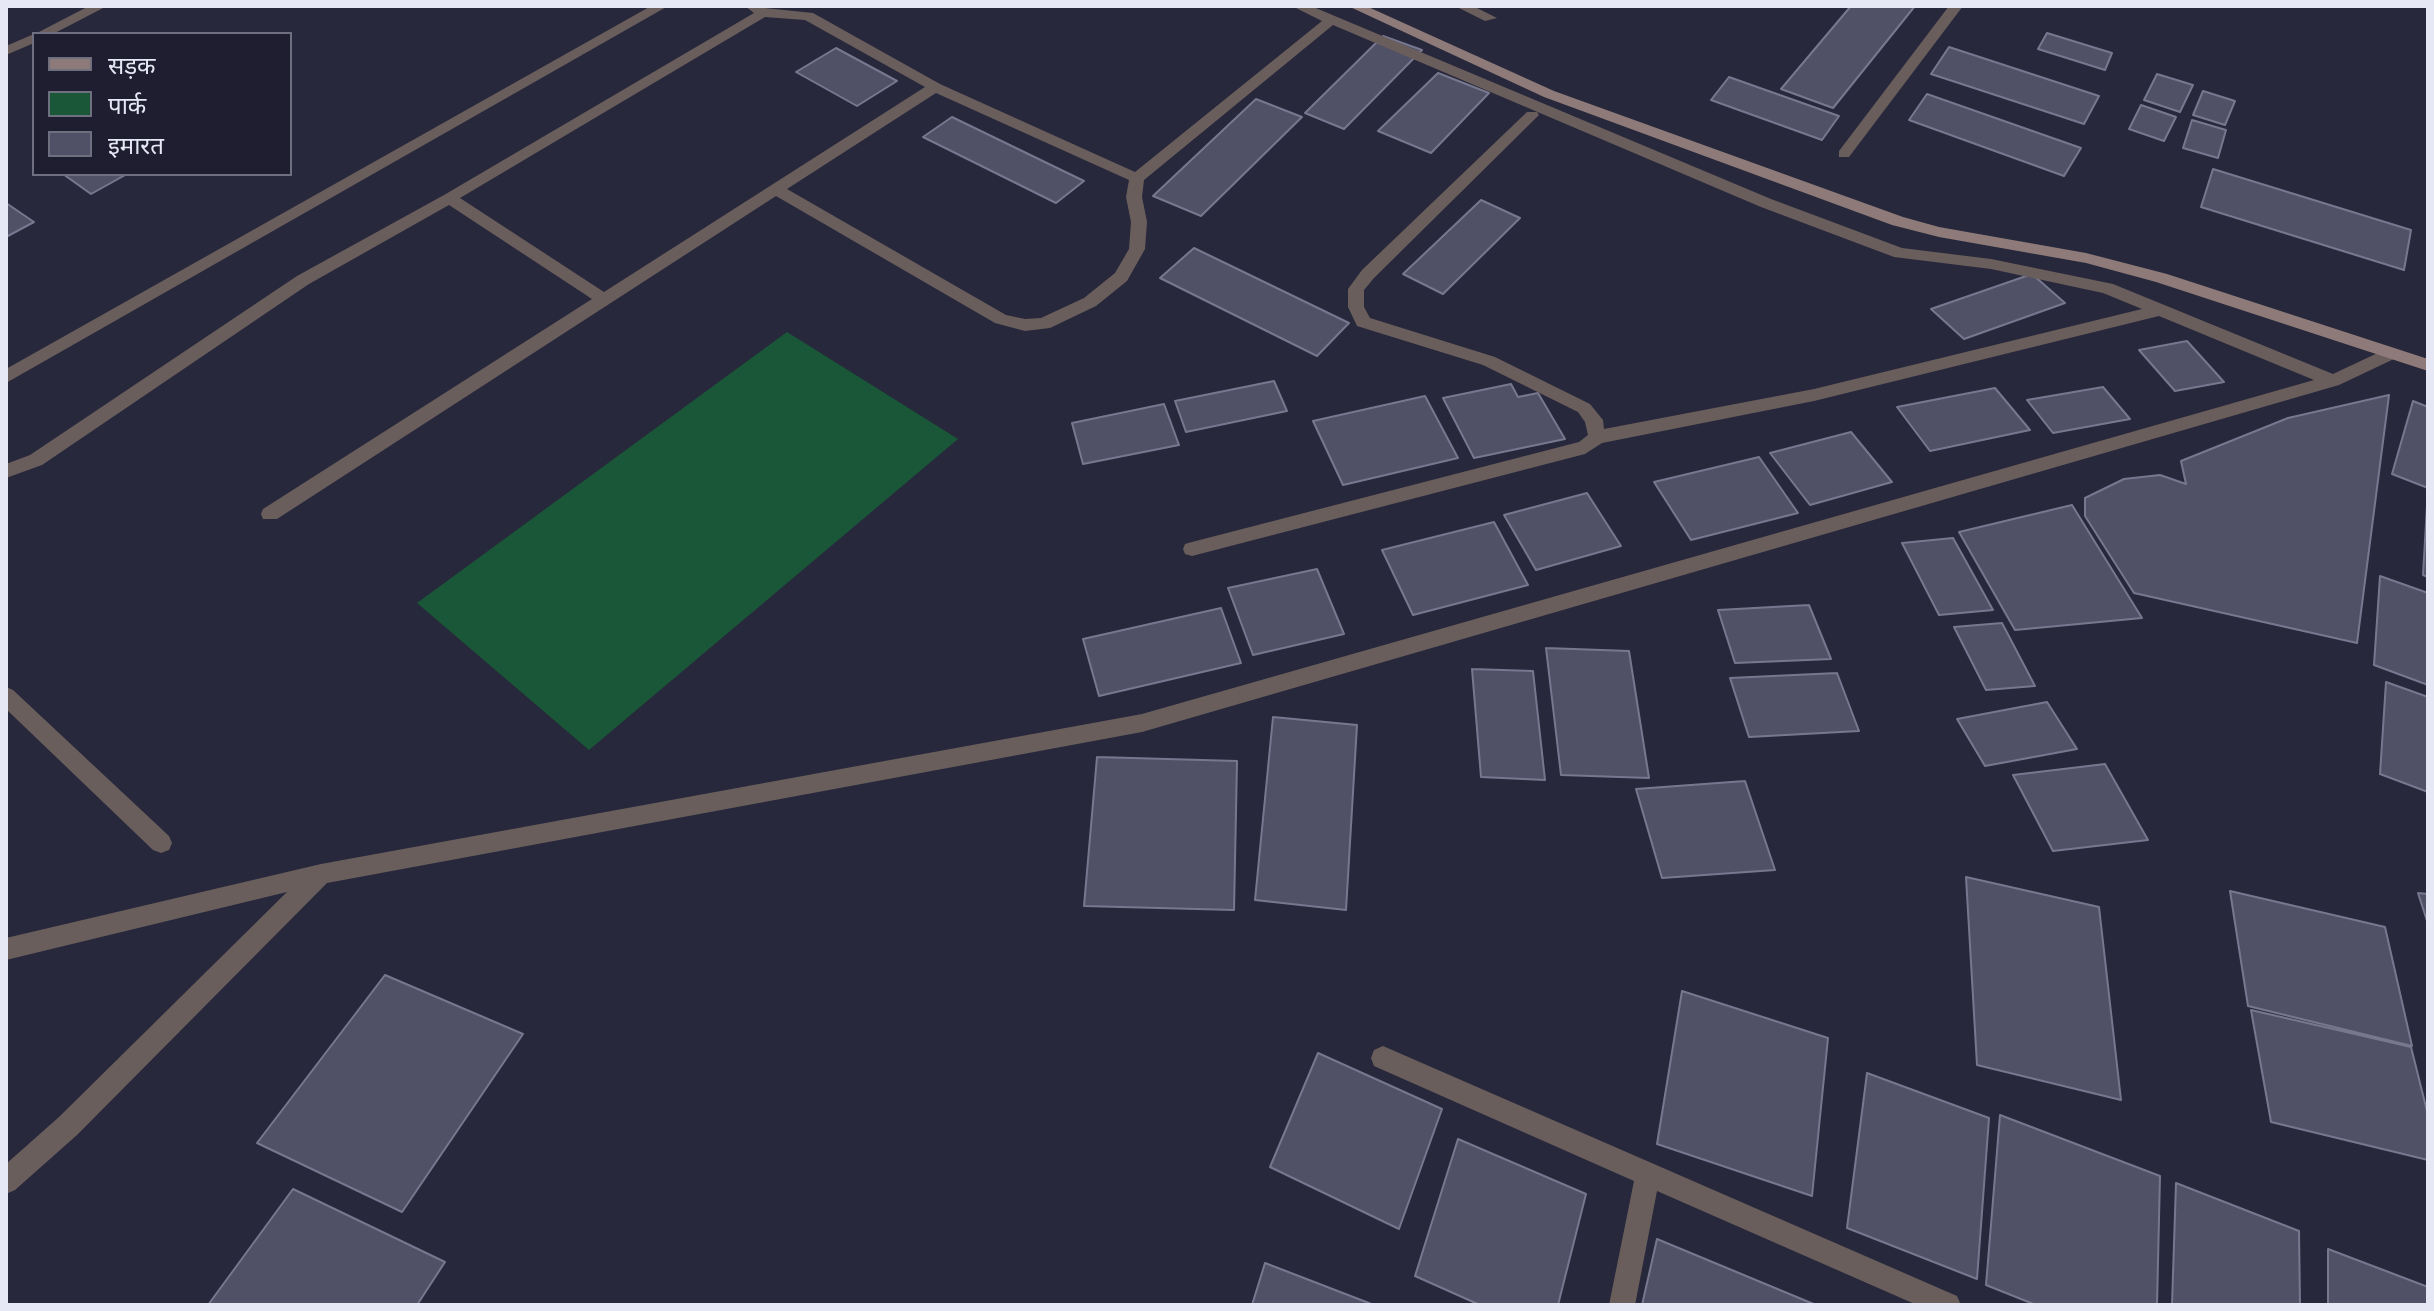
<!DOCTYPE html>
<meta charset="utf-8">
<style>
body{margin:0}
#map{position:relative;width:2434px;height:1311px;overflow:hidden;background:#27283b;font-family:"Noto Sans","Noto Sans Devanagari",sans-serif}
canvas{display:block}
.frame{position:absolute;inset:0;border:8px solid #e7e8f5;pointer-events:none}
.legend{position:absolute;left:32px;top:32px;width:260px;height:144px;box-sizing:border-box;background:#1e1e30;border:2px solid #6e6f7f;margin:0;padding:10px 14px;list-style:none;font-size:24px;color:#e7e8f5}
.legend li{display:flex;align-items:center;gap:16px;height:40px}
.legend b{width:40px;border:2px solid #6e6f7f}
</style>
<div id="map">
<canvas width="2434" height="1311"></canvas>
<div class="frame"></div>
<ul class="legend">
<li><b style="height:10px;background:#8e7b79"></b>सड़क</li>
<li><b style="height:22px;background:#1a5738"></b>पार्क</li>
<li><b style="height:22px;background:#505166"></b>इमारत</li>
</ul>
</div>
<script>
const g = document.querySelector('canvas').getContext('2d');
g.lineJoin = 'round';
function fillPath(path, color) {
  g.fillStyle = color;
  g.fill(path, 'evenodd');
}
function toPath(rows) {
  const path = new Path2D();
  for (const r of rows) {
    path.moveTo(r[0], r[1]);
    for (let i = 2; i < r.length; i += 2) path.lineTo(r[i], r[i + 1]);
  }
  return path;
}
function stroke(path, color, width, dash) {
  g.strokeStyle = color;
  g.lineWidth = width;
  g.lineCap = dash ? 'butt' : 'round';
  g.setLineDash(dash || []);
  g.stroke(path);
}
fillPath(toPath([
 [787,332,958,439,589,750,417,603]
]), '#1a5738');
const building = toPath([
 [1851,6,1915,6,1833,108,1781,89,1851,6],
 [2047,33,2112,53,2105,70,2038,49,2047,33],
 [1383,36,1422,50,1344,129,1305,113,1383,36],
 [1949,47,2099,96,2084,124,1931,74,1949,47],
 [836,48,897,81,857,106,796,72,836,48],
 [1438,73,1489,93,1431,153,1378,131,1438,73],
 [2157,74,2193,85,2180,112,2144,100,2157,74],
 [1729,77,1839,116,1822,140,1711,100,1729,77],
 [2203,91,2235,101,2225,125,2193,115,2203,91],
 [1927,94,2081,148,2064,176,1909,120,1927,94],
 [1256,99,1302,117,1201,216,1153,196,1256,99],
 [2141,105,2176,117,2164,141,2129,129,2141,105],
 [952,117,1084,181,1056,203,923,137,952,117],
 [2192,120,2226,130,2218,158,2183,148,2192,120],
 [2213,169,2411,230,2404,270,2201,207,2213,169],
 [63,174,127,174,91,194,63,174],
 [1481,200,1520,218,1443,294,1403,274,1481,200],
 [6,203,34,222,6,237,6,203],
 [1194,248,1349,323,1317,356,1160,278,1194,248],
 [2032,274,2065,303,1964,339,1931,309,2032,274],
 [2187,341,2224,382,2175,391,2139,350,2187,341],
 [1274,381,1287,411,1186,432,1175,401,1274,381],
 [1511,384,1518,397,1538,393,1565,439,1474,458,1443,398,1511,384],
 [2103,387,2130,419,2053,433,2027,400,2103,387],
 [1995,388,2030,430,1930,451,1897,407,1995,388],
 [2389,395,2357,643,2134,593,2085,516,2085,498,2124,479,2160,475,2186,484,2181,461,2288,418,2389,395],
 [1425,396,1458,458,1343,485,1313,421,1425,396],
 [2413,401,2428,407,2428,488,2392,474,2413,401],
 [1164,404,1179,445,1083,464,1072,423,1164,404],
 [1851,432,1892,482,1810,505,1770,453,1851,432],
 [1759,457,1798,513,1691,540,1654,482,1759,457],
 [1587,493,1621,546,1536,570,1504,515,1587,493],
 [2072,505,2142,618,2015,630,1959,532,2072,505],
 [2427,506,2428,507,2428,577,2423,575,2427,506],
 [1494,522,1528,585,1413,615,1382,550,1494,522],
 [1953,538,1993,610,1939,615,1902,543,1953,538],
 [1317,569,1344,634,1253,655,1228,588,1317,569],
 [2380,576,2428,593,2428,685,2374,665,2380,576],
 [1809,605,1831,659,1735,663,1718,610,1809,605],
 [1221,608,1241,663,1099,696,1083,639,1221,608],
 [2002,623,2035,686,1986,690,1954,627,2002,623],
 [1546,648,1629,651,1649,778,1561,775,1546,648],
 [1472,669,1533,671,1545,780,1481,777,1472,669],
 [1837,673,1859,731,1749,737,1730,678,1837,673],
 [2386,682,2428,697,2428,792,2380,774,2386,682],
 [2047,702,2077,749,1985,766,1957,719,2047,702],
 [1273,717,1357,725,1346,910,1255,900,1273,717],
 [1097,757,1237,761,1234,910,1084,906,1097,757],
 [2105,764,2148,840,2053,851,2013,775,2105,764],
 [1745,781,1775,870,1662,878,1636,789,1745,781],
 [1966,877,2099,907,2121,1100,1977,1065,1966,877],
 [2230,891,2385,927,2412,1046,2248,1006,2230,891],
 [2418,893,2428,894,2428,924,2418,893],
 [385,975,523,1034,402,1212,257,1143,385,975],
 [1682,991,1828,1038,1812,1196,1657,1144,1682,991],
 [2251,1010,2411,1047,2428,1115,2428,1160,2271,1122,2251,1010],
 [1318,1053,1442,1109,1399,1229,1270,1167,1318,1053],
 [1867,1073,1989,1118,1977,1279,1847,1228,1867,1073],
 [2000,1115,2160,1176,2157,1305,2036,1305,1986,1285,2000,1115],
 [1458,1139,1586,1194,1558,1305,1480,1305,1415,1276,1458,1139],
 [2176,1183,2299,1231,2300,1305,2172,1305,2176,1183],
 [293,1189,445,1262,417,1305,208,1305,293,1189],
 [1657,1239,1816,1305,1642,1305,1657,1239],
 [2328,1249,2428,1287,2428,1305,2328,1305,2328,1249],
 [1265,1263,1374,1305,1252,1305,1265,1263]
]);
fillPath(building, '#505166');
stroke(building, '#77788f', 2);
fillPath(toPath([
 [89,6,107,6,53,34,35,34,89,6],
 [34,34,34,43,6,55,6,46,34,34],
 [1383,1046,1957,1296,1961,1305,1917,1305,1657,1191,1635,1305,1609,1305,1634,1181,1374,1066,1371,1058,1374,1050,1383,1046]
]), '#6a5e5d');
fillPath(toPath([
 [651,6,668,6,6,383,6,369,651,6],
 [745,6,813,13,940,84,1135,172,1322,21,1292,6,1311,6,1771,199,1902,248,1991,259,2113,284,2333,374,2384,350,2390,348,2398,354,2396,358,2339,385,1142,732,327,883,77,1135,15,1190,6,1194,6,1164,59,1117,287,892,6,960,6,938,321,864,1142,714,2314,380,2159,316,1814,401,1602,443,1585,454,1192,556,1185,554,1183,549,1185,544,1192,542,1579,442,1588,435,1585,422,1578,412,1483,365,1357,326,1348,307,1348,289,1362,270,1527,112,1537,112,1539,115,1374,278,1364,290,1364,307,1370,318,1495,357,1590,404,1603,420,1604,429,1814,389,2142,309,2103,293,1991,269,1894,257,1761,207,1333,25,1144,180,1142,197,1147,222,1145,249,1127,281,1096,306,1050,328,1025,331,995,323,776,196,277,519,263,519,261,514,263,509,592,299,449,205,309,284,42,465,6,478,6,464,30,455,297,276,444,195,754,13,745,6],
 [765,17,805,20,925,87,604,292,460,198,765,17],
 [936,93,1129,180,1126,197,1131,222,1129,249,1115,273,1084,298,1041,318,1025,319,1006,315,787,189,936,93],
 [1455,6,1473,6,1497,18,1485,21,1455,6],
 [1949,6,1963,6,1849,157,1839,157,1839,151,1949,6],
 [6,687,13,690,169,836,172,843,169,850,161,853,153,850,6,709,6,687]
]), '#6a5e5d');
fillPath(toPath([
 [1348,6,1366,6,1554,91,1903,217,1939,227,2086,253,2167,274,2428,359,2428,371,2156,282,2086,263,1939,237,1892,225,1544,97,1348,6]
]), '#8e7b79');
</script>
